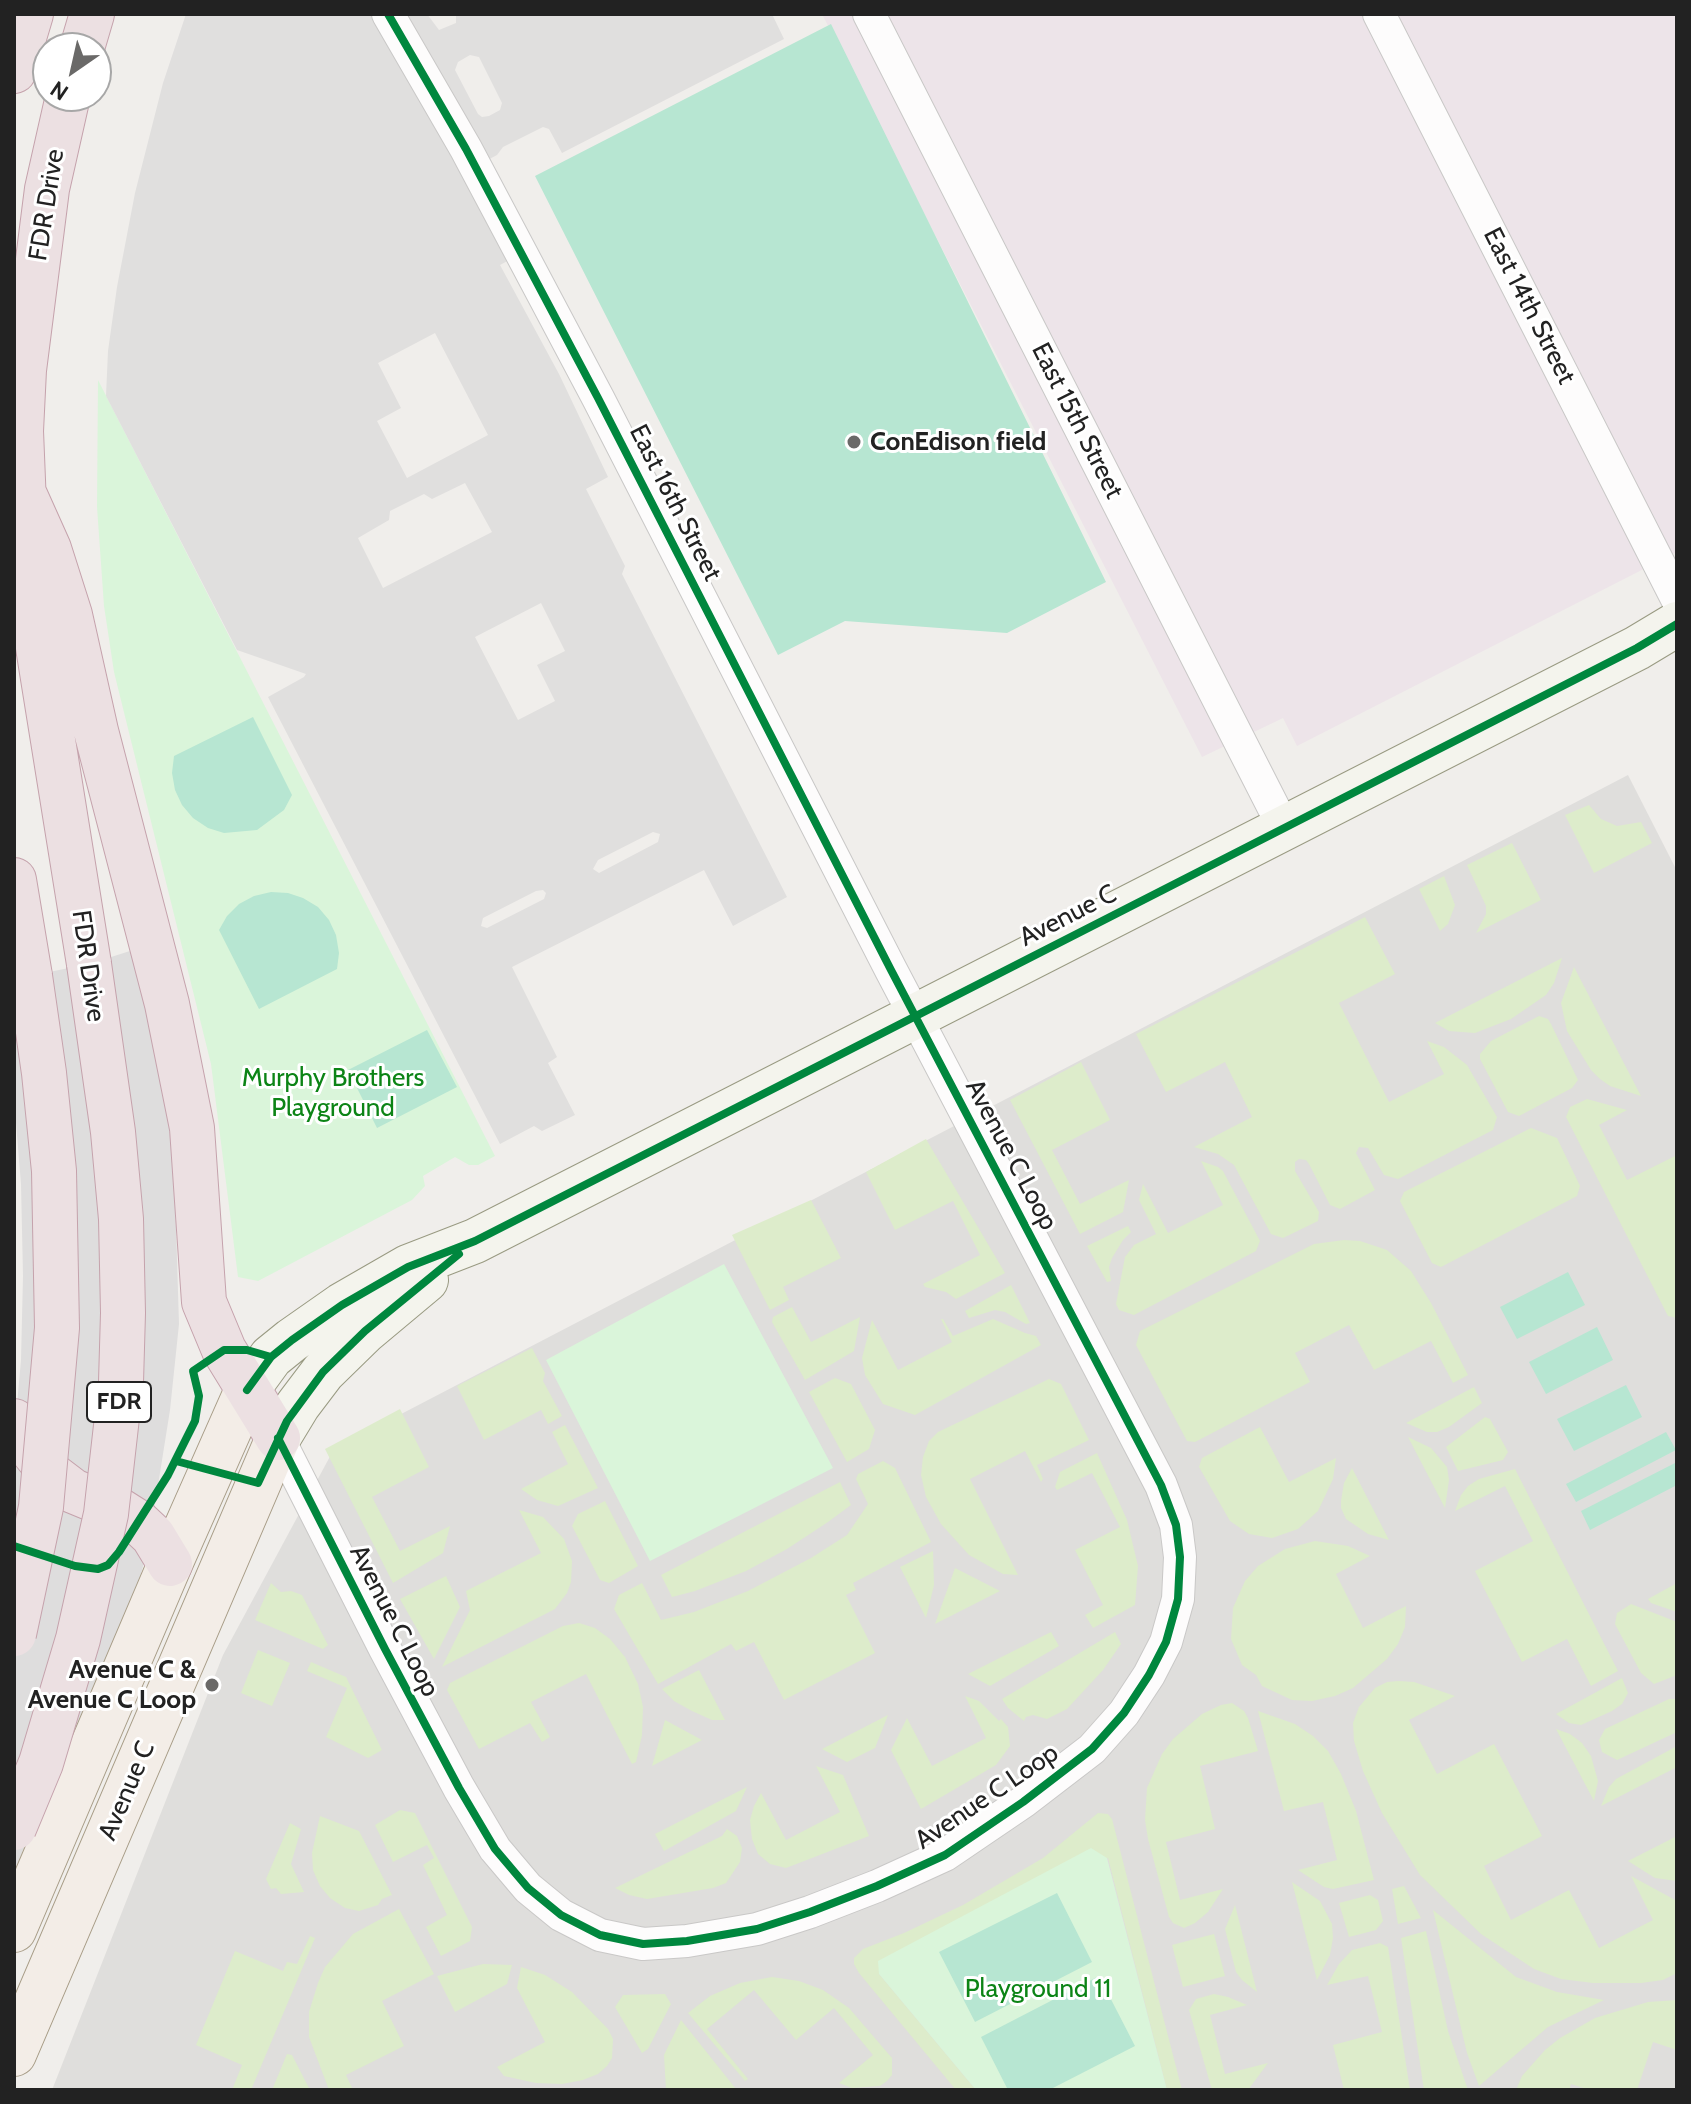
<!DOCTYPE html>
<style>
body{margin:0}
#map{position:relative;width:1691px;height:2104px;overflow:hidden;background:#f0eeeb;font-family:Cabin,sans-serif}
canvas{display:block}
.frame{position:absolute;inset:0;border:16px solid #222;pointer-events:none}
.north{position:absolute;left:32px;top:32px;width:80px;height:80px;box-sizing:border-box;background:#fff;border:2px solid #a7a7a7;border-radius:50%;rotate:214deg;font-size:22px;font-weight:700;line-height:32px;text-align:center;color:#222}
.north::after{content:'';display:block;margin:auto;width:28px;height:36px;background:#6a6968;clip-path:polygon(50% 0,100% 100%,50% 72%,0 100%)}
</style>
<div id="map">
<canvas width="1691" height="2104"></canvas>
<div class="frame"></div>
<div class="north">N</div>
</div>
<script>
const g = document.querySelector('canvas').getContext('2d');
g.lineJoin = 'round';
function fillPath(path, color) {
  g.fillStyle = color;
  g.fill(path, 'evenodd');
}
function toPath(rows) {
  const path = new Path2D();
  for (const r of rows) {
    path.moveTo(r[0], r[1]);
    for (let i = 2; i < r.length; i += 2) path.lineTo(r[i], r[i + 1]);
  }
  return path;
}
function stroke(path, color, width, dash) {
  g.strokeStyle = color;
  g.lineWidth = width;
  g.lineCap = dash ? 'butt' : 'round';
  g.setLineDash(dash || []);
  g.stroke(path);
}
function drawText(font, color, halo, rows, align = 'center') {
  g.font = font + ' Cabin,sans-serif';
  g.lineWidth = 6;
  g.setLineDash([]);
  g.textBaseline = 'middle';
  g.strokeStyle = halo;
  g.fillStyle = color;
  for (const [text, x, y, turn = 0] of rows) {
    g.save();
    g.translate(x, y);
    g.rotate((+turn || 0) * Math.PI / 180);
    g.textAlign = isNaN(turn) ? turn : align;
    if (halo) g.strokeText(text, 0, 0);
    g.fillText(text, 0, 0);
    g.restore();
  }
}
fillPath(toPath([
 [1628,775,1677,871,1677,2090,52,2090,223,1655,334,1449]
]), '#dfdedc');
fillPath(toPath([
 [822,14,1677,14,1677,552,1297,746,1283,718,1202,757]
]), '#ede4e9');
fillPath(toPath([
 [1589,805,1601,819,1617,826,1641,822,1652,843,1594,873,1565,815],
 [1512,843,1541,900,1476,933,1486,914,1486,906,1467,865],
 [1444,876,1455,905,1448,924,1440,931,1419,889],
 [1365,917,1395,974,1339,1003,1389,1102,1444,1074,1427,1041,1444,1047,1467,1065,1497,1117,1493,1130,1398,1179,1384,1175,1368,1148,1359,1147,1356,1153,1375,1190,1340,1209,1330,1205,1309,1164,1306,1160,1299,1159,1295,1162,1295,1171,1319,1212,1318,1221,1283,1238,1271,1234,1234,1165,1218,1154,1194,1147,1252,1117,1225,1062,1166,1092,1136,1034],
 [1562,958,1554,983,1546,995,1511,1019,1475,1033,1449,1031,1435,1023],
 [1574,967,1641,1096,1610,1086,1600,1079,1591,1070,1567,1031,1561,1003],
 [1539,1016,1548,1019,1551,1024,1578,1080,1572,1088,1519,1116,1508,1112,1480,1059,1480,1054,1491,1041],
 [1081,1062,1110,1120,1052,1150,1080,1204,1129,1180,1123,1212,1080,1234,1010,1100],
 [1587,1099,1627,1110,1599,1125,1627,1180,1677,1155,1677,1318,1668,1316,1566,1117,1570,1107],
 [1531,1128,1557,1138,1580,1186,1577,1196,1441,1267,1432,1263,1400,1201,1404,1192],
 [926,1139,1005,1273,956,1299,946,1292,925,1287,923,1284,980,1255,953,1201,895,1230,866,1172],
 [1201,1161,1218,1167,1223,1171,1260,1241,1256,1251,1134,1315,1119,1310,1116,1304,1125,1257,1134,1245,1156,1234,1139,1200,1143,1184,1168,1233,1223,1205],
 [811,1200,841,1258,783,1287,789,1300,770,1310,732,1235],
 [1128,1226,1131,1232,1123,1240,1112,1258,1109,1267,1111,1281,1107,1282,1087,1246],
 [1344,1240,1360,1241,1387,1250,1411,1271,1431,1303,1468,1375,1453,1383,1431,1341,1374,1370,1349,1325,1295,1353,1310,1382,1195,1442,1187,1441,1136,1345,1140,1331,1314,1244],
 [1011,1285,1030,1323,1026,1324,1005,1312,995,1310,969,1318,965,1311],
 [792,1307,811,1342,860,1317,854,1351,805,1380,772,1322,773,1317],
 [941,1319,943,1319,953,1336,993,1319,1025,1333,1036,1336,1041,1345,915,1415,883,1404,865,1375,862,1358,872,1320,898,1370,952,1342],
 [532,1348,545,1373,543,1381,562,1416,548,1424,541,1410,484,1440,457,1386],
 [835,1378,851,1384,875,1430,869,1449,847,1462,809,1392],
 [1049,1379,1061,1384,1089,1440,1037,1465,1043,1479,1041,1482,1025,1451,970,1479,1018,1575,1003,1574,969,1555,941,1524,926,1497,921,1475,923,1457,929,1441,938,1432],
 [1474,1387,1482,1403,1449,1427,1437,1432,1427,1432,1406,1423],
 [400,1409,429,1467,372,1497,400,1551,450,1526,443,1553,393,1583,325,1449],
 [1485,1417,1490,1419,1508,1452,1503,1460,1458,1471,1446,1447],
 [565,1425,598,1488,558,1506,537,1500,521,1489,568,1464,552,1432],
 [1260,1427,1289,1482,1336,1458,1333,1479,1318,1511,1298,1529,1272,1538,1249,1534,1230,1521,1199,1467,1202,1458],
 [1408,1437,1431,1448,1447,1467,1449,1480,1445,1508],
 [1097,1453,1127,1520,1138,1566,1135,1605,1093,1628,1085,1615,1103,1605,1075,1550,1120,1527,1092,1473,1057,1490,1055,1487,1060,1472],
 [883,1461,895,1468,931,1542,853,1583,856,1590,846,1595,875,1653,784,1700,754,1642,736,1651,731,1644,658,1684,614,1609,619,1595,642,1583,661,1620,694,1612,748,1591,811,1558,847,1535,868,1504,856,1479,858,1474],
 [1352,1468,1389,1540,1368,1534,1346,1519,1341,1508,1341,1501,1344,1483],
 [1515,1469,1618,1671,1591,1686,1567,1639,1522,1662,1475,1571,1533,1541,1505,1486,1455,1511,1461,1495,1468,1486,1479,1479],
 [840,1482,851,1505,828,1522,787,1549,746,1571,695,1591,672,1597,661,1575],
 [605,1501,638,1566,609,1583,600,1580,572,1526,578,1514],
 [519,1510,543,1517,564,1539,572,1561,571,1582,567,1593,555,1609,442,1667,470,1610,466,1591,541,1553],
 [1315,1541,1348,1546,1370,1556,1336,1574,1363,1628,1406,1606,1405,1627,1398,1644,1387,1659,1353,1688,1335,1696,1312,1701,1292,1700,1262,1686,1256,1675,1242,1665,1231,1639,1233,1608,1245,1581,1258,1566,1285,1549],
 [933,1551,934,1585,926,1618,900,1567],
 [955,1568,1000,1591,935,1624],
 [446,1576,460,1607,434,1659,400,1599],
 [271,1583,281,1592,291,1591,302,1595,328,1645,323,1649,255,1620],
 [1677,1583,1677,1612,1651,1603,1648,1599],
 [1631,1604,1677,1622,1677,1675,1654,1684,1641,1673,1615,1624,1617,1613],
 [579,1623,595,1628,610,1639,625,1657,638,1684,643,1707,642,1735,636,1762,632,1764,586,1674,531,1702,550,1737,542,1742,530,1723,479,1749,447,1690,450,1683,563,1626],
 [1051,1632,1059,1646,990,1686,968,1674],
 [1115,1632,1121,1644,1103,1670,1067,1709,1047,1719,1033,1715,1026,1717,1024,1721,1008,1708,1002,1699],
 [258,1650,290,1663,272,1706,241,1693],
 [311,1662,346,1677,382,1750,368,1758,326,1737,347,1688,307,1671],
 [699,1670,725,1720,712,1720,692,1711,674,1701,662,1689],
 [1622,1678,1628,1693,1622,1704,1612,1711,1581,1725,1569,1723,1556,1714],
 [1399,1681,1414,1682,1455,1696,1409,1720,1437,1774,1494,1744,1542,1836,1484,1866,1511,1920,1569,1890,1599,1948,1653,1920,1631,1876,1677,1901,1677,1973,1663,1980,1641,1983,1593,1983,1561,1979,1534,1969,1481,1934,1420,1875,1382,1813,1363,1771,1354,1741,1353,1723,1359,1707,1375,1688,1387,1682],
 [965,1696,979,1701,999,1721,1001,1719,1008,1727,1010,1746,996,1765,921,1809,891,1750,907,1718,932,1766,986,1738],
 [1669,1699,1677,1699,1677,1732,1617,1760,1602,1752,1599,1740,1605,1729],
 [1232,1703,1244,1711,1248,1718,1258,1751,1200,1766,1215,1829,1166,1842,1180,1900,1223,1889,1208,1912,1195,1923,1184,1928,1173,1923,1169,1917,1148,1839,1145,1820,1147,1788,1162,1754,1173,1739,1202,1714,1221,1705],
 [1258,1711,1295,1724,1313,1736,1328,1751,1341,1774,1356,1811,1374,1880,1333,1889,1324,1887,1298,1870,1337,1860,1323,1802,1284,1811],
 [888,1715,875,1748,847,1762,822,1749],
 [665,1720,702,1740,652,1766],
 [1556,1729,1570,1734,1582,1743,1591,1756,1598,1781,1594,1801],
 [1677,1746,1677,1767,1601,1806,1609,1787,1616,1779],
 [816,1766,843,1775,869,1836,786,1868,770,1864,758,1854,752,1839,750,1820,754,1806,761,1793,786,1840,840,1812],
 [747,1787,736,1811,664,1851,655,1834],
 [400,1810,415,1813,472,1927,470,1941,441,1956,426,1927,447,1915,423,1865,434,1858,427,1845,393,1862,375,1825],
 [1098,1813,1108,1814,1112,1819,1182,2090,1167,2090,1108,1858,879,1974,976,2090,956,2090,859,1973,854,1964,854,1958,863,1949,904,1933,963,1905,1043,1858],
 [320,1816,359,1831,392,1895,382,1899,378,1905,359,1911,345,1908,330,1898,320,1886,313,1870,312,1853],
 [290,1823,301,1829,291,1864,304,1892,281,1894,276,1888,271,1889,266,1879],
 [727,1829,737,1836,742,1848,740,1862,726,1883,713,1888,647,1899,629,1895,615,1888,722,1836],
 [1677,1836,1677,1881,1655,1878,1628,1861],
 [1292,1882,1320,1901,1332,1924,1333,1938,1330,1955,1317,1980],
 [1404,1886,1421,1918,1398,1924,1392,1889],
 [1370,1895,1378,1900,1383,1921,1376,1930,1349,1937,1339,1903],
 [1235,1905,1257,1992,1242,1980,1236,1972,1225,1929],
 [399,1909,434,1974,382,2001,404,2046,346,2075,353,2090,329,2090,309,2037,309,2012,318,1983,325,1967,353,1934],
 [1433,1910,1516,1977,1557,1992,1604,2000,1548,2027,1479,2086,1467,2053],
 [1426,1931,1448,2031,1468,2090,1424,2090,1401,1938],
 [1214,1934,1225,1976,1183,1987,1172,1945],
 [310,1936,315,1938,251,2090,232,2090,242,2065,196,2045,235,1951,283,1971,287,1962,297,1964],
 [1380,1943,1388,1947,1410,2090,1344,2090,1333,2045,1382,2032,1368,1976,1327,1985,1339,1964,1352,1950],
 [483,1964,512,1965,507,1984,455,2012,437,1976],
 [521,1967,545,1975,572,1992,608,2029,613,2039,612,2058,607,2066,598,2074,583,2080,562,2084,536,2083,504,2076,497,2067,545,2042,517,1988],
 [772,1977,799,1981,823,1990,849,2008,892,2058,892,2075,887,2081,880,2086,852,2088,839,2083,873,2055,834,2008,796,2040,754,1990,707,2029,748,2079,745,2081,688,2013,710,1996,740,1983],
 [665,1994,671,2004,648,2049,642,2053,615,2007,623,1995],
 [1214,1994,1228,1997,1247,2005,1210,2015,1225,2074,1268,2063,1248,2090,1212,2090,1189,2010,1196,1999],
 [1677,2000,1677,2050,1653,2042,1637,2090,1590,2090,1571,2084,1569,2090,1516,2090,1522,2076,1545,2050,1560,2038,1595,2018,1648,2002],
 [681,2020,736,2089,735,2090,666,2090,664,2055],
 [287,2054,292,2055,310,2090,272,2090]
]), '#ddeccb');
fillPath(toPath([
 [98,380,495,1156,478,1165,469,1165,455,1157,423,1176,425,1186,412,1200,258,1281,238,1277,211,1064,114,672,104,606,97,507],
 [724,1264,833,1468,650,1561,546,1360],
 [1091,1848,1107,1858,1167,2090,976,2090,879,1974,878,1961]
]), '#daf5da');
fillPath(toPath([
 [831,24,1106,582,1007,633,845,621,778,655,535,176],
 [253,717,292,795,284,810,257,830,224,833,208,828,193,818,182,805,175,790,172,773,174,756],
 [271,892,288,893,303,898,318,907,329,920,336,935,339,953,337,969,259,1009,219,930,227,916,239,904,254,896],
 [427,1030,457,1087,377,1128,348,1070],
 [1568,1272,1585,1305,1517,1339,1500,1307],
 [1597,1327,1613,1360,1546,1394,1529,1362],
 [1626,1385,1642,1417,1574,1451,1557,1419],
 [1666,1432,1676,1450,1576,1502,1566,1484],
 [1677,1462,1677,1485,1590,1530,1581,1511],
 [1057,1893,1092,1962,975,2022,939,1952],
 [1099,1976,1135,2046,1049,2090,1008,2090,981,2037]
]), '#b7e6d2');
fillPath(toPath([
 [186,14,427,14,439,30,456,23,456,14,772,14,784,39,562,153,549,129,543,127,503,147,497,155,467,171,513,258,500,265,559,374,608,477,586,489,625,566,622,574,787,897,733,926,704,870,512,967,557,1057,548,1063,575,1115,542,1131,534,1126,500,1144,268,697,304,677,306,674,237,650,106,396,108,351,117,287,135,193,163,83],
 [470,55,479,57,502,103,500,110,489,116,482,117,478,114,455,70,458,62],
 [435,333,488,435,407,478,377,421,401,408,378,363],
 [465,483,492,532,383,588,358,538,389,520,390,511,424,494,432,499],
 [541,603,565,651,537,665,555,701,518,720,475,637],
 [653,832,660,834,658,842,599,873,593,869,598,860],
 [543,890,546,893,544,899,487,928,481,926,483,918,536,891]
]), '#e0dfde');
fillPath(toPath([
 [130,951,144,995,161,1071,174,1163,179,1324,170,1410,149,1542,130,1618,14,1903,14,1438,21,1360,23,1276,21,1184,14,1098,14,979,89,964]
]), '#dedddd');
const minor = toPath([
 [869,14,1284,828],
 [1379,14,1677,599],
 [278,1438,385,1649,459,1788,495,1849,528,1888,561,1915,600,1935,643,1944,687,1941,757,1929,810,1912,877,1886,945,1855,1023,1802,1092,1749,1124,1713,1149,1675,1166,1642,1178,1599,1180,1557,1176,1525,1161,1485,891,970,598,398,466,149,388,14]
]);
const secondary = toPath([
 [247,1390,271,1357,292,1340,342,1305,408,1267,475,1241,1637,648,1677,624],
 [278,1438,298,1405,323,1372,365,1331,426,1280]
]);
const primary = toPath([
 [14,1930,170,1564,247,1390],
 [14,2054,278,1438]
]);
const motorway = toPath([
 [82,48,92,14],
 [14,71,31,14],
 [68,96,47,189,24,370,21,431,26,554,33,616,89,964],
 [23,491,49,549,70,615,96,731,167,1004,192,1128,204,1302,224,1350,278,1438],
 [14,880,30,976],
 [14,1421,20,1435,52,1475,73,1491,119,1510,138,1522,153,1536,170,1564]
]);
stroke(minor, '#c9c8c7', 34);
stroke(secondary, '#999a82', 46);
stroke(primary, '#a79c86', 46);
stroke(motorway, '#c5a2ac', 46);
stroke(minor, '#fdfcfc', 32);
stroke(secondary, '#f4f4ed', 44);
stroke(primary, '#f3ede7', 44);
stroke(motorway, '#ece0e2', 44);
const motorwayBridge = toPath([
 [14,1634,41,1507,57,1328,54,1171,44,1073,30,976],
 [14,1828,41,1763,78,1639,106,1514,121,1382,123,1313,121,1219,113,1132,89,964]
]);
stroke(motorwayBridge, '#c5a2ac', 46, []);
stroke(motorwayBridge, '#ece0e2', 44);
stroke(toPath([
 [247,1390,271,1357,292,1340,342,1305,408,1267,475,1241,1637,648,1677,624],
 [278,1438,385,1649,459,1788,495,1849,528,1888,561,1915,600,1935,643,1944,687,1941,757,1929,810,1912,877,1886,945,1855,1023,1802,1092,1749,1124,1713,1149,1675,1166,1642,1178,1599,1180,1557,1176,1525,1161,1485,891,970,598,398,466,149,388,14],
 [176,1461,258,1483,287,1421,323,1372,365,1331,459,1254],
 [14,1546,75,1566,98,1569,108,1565,119,1552,168,1475,195,1421,199,1396,193,1371,224,1350,247,1350,271,1357]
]), '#00873e', 8);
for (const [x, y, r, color] of [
 [854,442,8,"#6a6968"],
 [212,1685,8,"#6a6968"]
]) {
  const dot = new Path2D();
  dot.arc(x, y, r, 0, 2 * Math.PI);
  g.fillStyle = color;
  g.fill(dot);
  stroke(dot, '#fff', 3);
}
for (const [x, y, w] of [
 [119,1402,64]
]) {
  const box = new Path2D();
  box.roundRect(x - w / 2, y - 20, w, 40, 6);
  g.fillStyle = '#fff';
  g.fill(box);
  stroke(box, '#222', 2);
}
drawText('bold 24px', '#222', null, [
 ["FDR",119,1402]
]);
drawText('26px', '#222', '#fff', [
 ["FDR Drive",47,205,-81],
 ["East 14th Street",1529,306,63],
 ["East 15th Street",1077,421,63],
 ["East 16th Street",675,503,63],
 ["Avenue C",1068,916,-27],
 ["FDR Drive",88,966,82],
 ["Avenue C Loop",1011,1155,62],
 ["Avenue C Loop",394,1621,63],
 ["Avenue C",127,1791,-67],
 ["Avenue C Loop",987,1797,-34]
]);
drawText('bold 26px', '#222', '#fff', [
 ["ConEdison field",870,442],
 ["Avenue C &",196,1670,"right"],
 ["Avenue C Loop",196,1700,"right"]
], 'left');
drawText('26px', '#0c8416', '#fff', [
 ["Murphy Brothers",333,1078],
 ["Playground",333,1108],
 ["Playground 11",1038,1989]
]);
</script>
